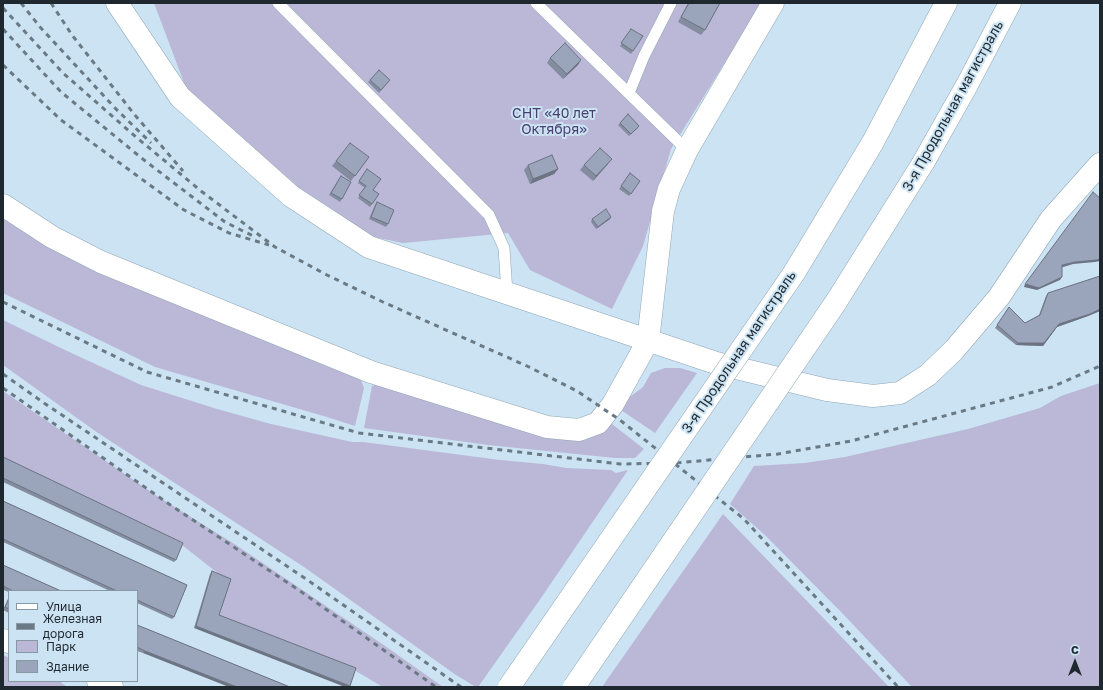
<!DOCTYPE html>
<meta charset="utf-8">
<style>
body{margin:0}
#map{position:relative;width:1103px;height:690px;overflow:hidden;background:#cbe3f3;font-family:"Golos Text",sans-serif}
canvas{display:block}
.frame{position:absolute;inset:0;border:4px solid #1f282e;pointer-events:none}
.legend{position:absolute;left:8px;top:590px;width:130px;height:92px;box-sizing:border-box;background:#cbe3f3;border:1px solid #8698a4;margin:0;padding:5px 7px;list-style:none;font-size:12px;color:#1f282e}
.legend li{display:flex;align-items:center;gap:8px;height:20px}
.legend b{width:20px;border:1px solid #8698a4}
.north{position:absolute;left:1055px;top:642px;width:40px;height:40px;-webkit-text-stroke:3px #cbe3f3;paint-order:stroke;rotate:0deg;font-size:11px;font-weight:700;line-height:16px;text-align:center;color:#1f282e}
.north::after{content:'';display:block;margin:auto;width:14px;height:18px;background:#1f282e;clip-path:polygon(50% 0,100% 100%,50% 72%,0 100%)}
</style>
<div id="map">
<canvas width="1103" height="690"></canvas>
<div class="frame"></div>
<ul class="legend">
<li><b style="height:5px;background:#fff"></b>Улица</li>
<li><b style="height:5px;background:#6a7a84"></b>Железная дорога</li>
<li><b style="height:11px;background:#bbb7d7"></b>Парк</li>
<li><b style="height:11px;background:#9aa4ba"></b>Здание</li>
</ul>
<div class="north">С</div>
</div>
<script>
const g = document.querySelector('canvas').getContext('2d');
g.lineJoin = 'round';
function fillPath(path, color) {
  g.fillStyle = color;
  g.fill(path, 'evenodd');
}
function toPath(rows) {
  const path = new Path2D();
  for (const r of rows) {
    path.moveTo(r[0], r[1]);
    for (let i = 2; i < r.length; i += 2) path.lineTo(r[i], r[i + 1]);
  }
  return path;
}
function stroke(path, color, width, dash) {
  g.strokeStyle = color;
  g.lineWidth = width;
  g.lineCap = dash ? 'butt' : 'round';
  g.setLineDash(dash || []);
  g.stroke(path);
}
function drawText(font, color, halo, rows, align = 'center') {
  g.font = font + ' "Golos Text",sans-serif';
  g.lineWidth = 4;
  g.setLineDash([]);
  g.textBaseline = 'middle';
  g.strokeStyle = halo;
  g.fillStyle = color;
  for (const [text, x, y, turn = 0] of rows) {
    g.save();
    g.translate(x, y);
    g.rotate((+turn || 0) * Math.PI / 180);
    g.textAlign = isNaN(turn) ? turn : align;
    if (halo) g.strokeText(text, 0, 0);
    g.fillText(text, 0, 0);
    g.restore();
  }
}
fillPath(toPath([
 [154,3,762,3,671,149,643,246,612,309,530,270,508,233,403,243,374,237,298,187,186,88],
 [3,210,219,322,361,380,364,388,355,426,327,417,155,367,3,293],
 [3,320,67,351,141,385,217,409,271,424,352,442,363,442,500,460,543,464,566,468,611,470,616,473,628,470,541,598,478,687,476,687,456,675,304,567,98,433,3,365],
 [665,368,680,368,697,373,655,433,621,410,627,399,643,387,651,373],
 [380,383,600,433,612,424,644,449,635,458,615,458,488,445,364,428,372,386],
 [1100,383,1100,687,912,687,843,614,766,536,730,504,754,466,805,463,845,457,968,429,1040,408,1061,396],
 [3,391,157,496,236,545,388,648,443,687,383,687,354,670,217,617,229,582,182,545,3,461],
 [723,514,833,628,889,687,602,687],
 [3,655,9,658,9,681,59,681,67,687,3,687]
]), '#bbb7d7');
const service = toPath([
 [278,3,489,215,504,248,507,293],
 [536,3,687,150],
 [629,93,644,56,671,3]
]);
const minor = toPath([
 [117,3,180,97,291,196,369,247,716,363,827,390,873,396,900,393,928,375,954,350,999,297,1051,219,1100,164],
 [3,205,52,237,101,262,371,372,547,427,579,430,598,423,613,404,648,341,663,211,669,189,687,150,773,3]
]);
const secondary = toPath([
 [3,640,9,642],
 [98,681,112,687]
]);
const trunk = toPath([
 [794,273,873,142,946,3],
 [836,302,923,163,967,85,1010,3]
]);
stroke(service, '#90a6b5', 12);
stroke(minor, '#90a6b5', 23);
stroke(secondary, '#90a6b5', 23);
stroke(trunk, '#90a6b5', 23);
stroke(service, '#fff', 11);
stroke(minor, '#fff', 22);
stroke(secondary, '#fff', 22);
stroke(trunk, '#fff', 22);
stroke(toPath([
 [21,3,40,27,116,109,151,143],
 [51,3,72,35,134,114,183,171],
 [3,8,63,73,136,137,201,191,275,247,327,275,383,302,527,366,577,391,620,420,744,519,898,687],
 [3,29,61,92,144,160,225,222,253,236],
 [3,65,61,120,184,210,229,233,269,245],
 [3,302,147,372,359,433,620,464,675,463,778,454,851,441,1052,387,1100,366],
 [3,374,44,403,306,579,461,687],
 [3,388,169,504,300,591,436,687]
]), '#6a7a84', 3, [5, 5]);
const trunkBridge = toPath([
 [509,687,794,273],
 [574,687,836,302]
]);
stroke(trunkBridge, '#90a6b5', 23, []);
stroke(trunkBridge, '#fff', 22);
fillPath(toPath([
 [688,3,720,3,705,30,701,35,678,22],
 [631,29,643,36,631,54,620,46],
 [550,58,578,65,563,79,547,63],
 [370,80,390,80,379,93,368,82],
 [620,123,638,128,629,136,618,125],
 [336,161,365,162,351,181,332,166],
 [608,164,593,181,580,170,584,165],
 [528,165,558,169,554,174,530,184,524,170],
 [367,169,373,190,379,194,370,207,358,198,365,188,358,183],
 [630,173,640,181,629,196,619,189],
 [339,179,342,199,340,202,329,195],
 [377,202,388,224,386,227,369,219,375,205],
 [592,219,610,219,596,229,591,222],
 [1100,276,1100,311,1088,316,1057,327,1043,346,1016,345,995,328,1009,307,1025,323,1039,315,1046,296,1048,293],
 [3,457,176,560,174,562,3,482],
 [3,501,187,585,174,617,172,619,137,603,137,591,110,591,3,542],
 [3,565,61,591,9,591,9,592,3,590],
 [212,571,219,615,194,628,210,574],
 [9,597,9,613,3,610],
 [137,625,152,631,290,687,143,653,137,651]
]), '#848da0');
fillPath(toPath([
 [581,60,578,65,563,79,567,74],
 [612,159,608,164,593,181,596,176],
 [558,169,554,174,530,184,533,179],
 [611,217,610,219,596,229,598,227],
 [1100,259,1100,261,1095,262,1073,264,1060,268,1062,265,1075,262],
 [1062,277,1060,280,1037,290,1024,287,1025,284],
 [1100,309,1100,311,1088,316,1057,327,1043,346,1016,345,1018,343,1059,324],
 [196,626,350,686,349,687,345,687,194,628],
 [145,651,237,687,229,687,143,653]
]), '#6c7382');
const building = toPath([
 [689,3,720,3,705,30,681,17,689,3],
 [631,29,643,36,633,51,621,43,631,29],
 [565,43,581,60,567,74,550,58,565,43],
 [379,70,390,80,381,90,370,80,379,70],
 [628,114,639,126,631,134,620,123,628,114],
 [350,143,369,157,355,176,336,161,350,143],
 [600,148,612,159,596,176,584,165,600,148],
 [552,155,558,169,533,179,528,165,552,155],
 [367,169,381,179,373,190,379,194,372,204,359,195,366,186,359,181,367,169],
 [630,173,640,181,631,194,621,186,630,173],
 [341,176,351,182,342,199,331,193,341,176],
 [1093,192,1100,198,1100,259,1097,260,1075,262,1062,265,1062,277,1039,288,1025,284,1093,192],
 [377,202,394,210,388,224,371,217,377,202],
 [606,209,611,217,598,227,592,219,606,209],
 [1100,276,1100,309,1090,314,1059,324,1044,343,1018,343,997,325,1009,307,1025,323,1040,315,1048,293,1100,276],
 [3,457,183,543,176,560,3,478,3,457],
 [3,501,187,585,174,617,137,600,137,591,117,591,3,539,3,501],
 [3,565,61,591,13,591,3,586,3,565],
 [212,571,231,579,219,615,356,668,350,686,196,626,212,571],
 [9,598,9,609,5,607,9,598],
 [137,625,152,631,290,687,237,687,145,651,137,647,137,625]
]);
fillPath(building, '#9aa4ba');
stroke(building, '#6c7382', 1);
drawText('14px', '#1f282e', '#cbe3f3', [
 ["3-я Продольная магистраль",953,106,-61],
 ["3-я Продольная магистраль",739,352,-56]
]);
drawText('14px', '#484070', '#cbe3f3', [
 ["СНТ «40 лет",554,114],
 ["Октября»",554,130]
]);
</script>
